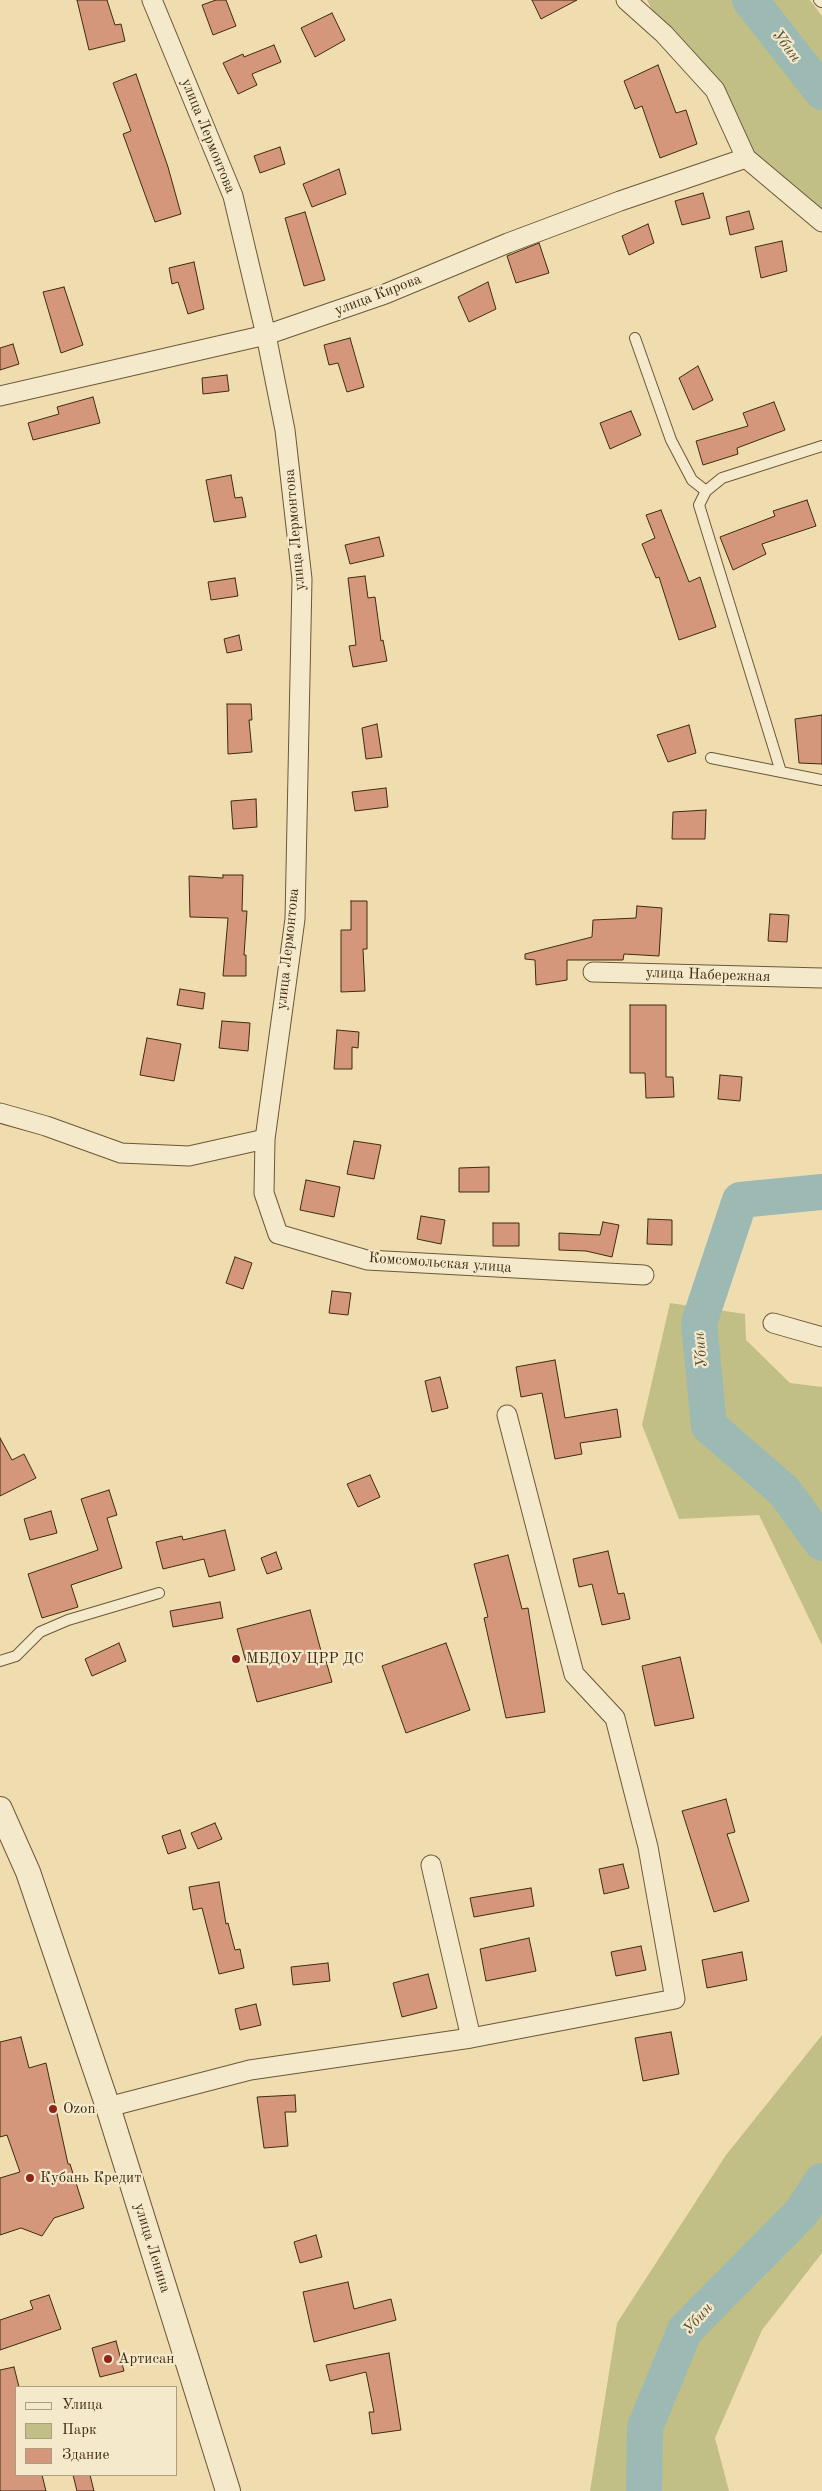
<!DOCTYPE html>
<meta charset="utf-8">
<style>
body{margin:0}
#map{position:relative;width:822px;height:2491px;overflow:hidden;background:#f0ddaf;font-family:"Old Standard TT",serif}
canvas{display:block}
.legend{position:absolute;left:15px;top:2386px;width:162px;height:90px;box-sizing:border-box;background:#f5e9cb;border:1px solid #ac9d80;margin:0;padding:6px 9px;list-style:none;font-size:15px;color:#3f2b10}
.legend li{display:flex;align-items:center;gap:10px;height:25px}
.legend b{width:25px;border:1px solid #ac9d80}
</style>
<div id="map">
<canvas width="822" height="2491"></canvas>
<ul class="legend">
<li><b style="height:6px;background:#f5e9cb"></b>Улица</li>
<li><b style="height:14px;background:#c1bf86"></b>Парк</li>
<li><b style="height:14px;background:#d4977c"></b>Здание</li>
</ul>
</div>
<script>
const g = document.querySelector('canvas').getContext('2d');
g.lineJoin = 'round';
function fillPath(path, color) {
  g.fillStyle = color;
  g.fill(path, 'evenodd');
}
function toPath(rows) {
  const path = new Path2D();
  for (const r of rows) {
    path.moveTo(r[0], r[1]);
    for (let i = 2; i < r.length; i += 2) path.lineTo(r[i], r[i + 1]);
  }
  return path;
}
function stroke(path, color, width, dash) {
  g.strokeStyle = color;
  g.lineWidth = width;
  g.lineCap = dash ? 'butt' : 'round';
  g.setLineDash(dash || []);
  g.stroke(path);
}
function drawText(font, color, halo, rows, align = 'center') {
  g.font = font + ' "Old Standard TT",serif';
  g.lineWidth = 4.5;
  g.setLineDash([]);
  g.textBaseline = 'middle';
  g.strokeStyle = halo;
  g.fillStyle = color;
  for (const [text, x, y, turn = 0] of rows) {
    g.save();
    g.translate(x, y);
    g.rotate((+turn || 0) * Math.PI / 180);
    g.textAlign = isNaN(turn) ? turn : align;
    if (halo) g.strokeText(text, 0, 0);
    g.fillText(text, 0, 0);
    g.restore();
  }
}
fillPath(toPath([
 [647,0,810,0,822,16,822,222,746,158,715,90,664,34],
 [670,1303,745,1314,746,1340,790,1383,822,1387,822,1645,759,1515,679,1519,642,1425],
 [822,2035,822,2253,762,2330,715,2438,729,2491,590,2491,617,2323,726,2155]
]), '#c1bf86');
stroke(toPath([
 [750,0,822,92],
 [822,1192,740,1200,699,1323,709,1426,784,1491,822,1543],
 [644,2491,645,2427,685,2330,801,2213,822,2181]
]), '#9cbab3', 36);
const building = toPath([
 [77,0,107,0,115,25,121,24,125,41,89,50,77,0],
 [216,0,226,0,236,26,213,35,202,5,216,0],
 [532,0,577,0,541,19,532,0],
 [332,13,345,40,315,57,301,28,332,13],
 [274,45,281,62,252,74,257,85,238,94,223,63,243,54,244,57,274,45],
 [658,65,676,113,686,110,697,144,660,158,642,106,635,109,624,81,658,65],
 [136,74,168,167,181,214,155,222,123,134,131,131,113,83,136,74],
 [280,147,285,164,260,173,254,156,280,147],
 [339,169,346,194,312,207,303,184,339,169],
 [703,193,710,218,682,225,675,201,703,193],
 [749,211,754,229,730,235,726,217,749,211],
 [305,212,325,280,304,286,285,218,305,212],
 [648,224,654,243,629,255,622,236,648,224],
 [782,241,787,271,761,278,755,247,782,241],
 [539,243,549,273,516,283,507,256,539,243],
 [194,262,204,309,188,314,178,282,172,284,169,268,194,262],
 [488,282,496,309,469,322,458,297,488,282],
 [64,287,83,345,61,353,43,292,64,287],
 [350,338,364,387,347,392,338,363,329,365,324,345,350,338],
 [13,344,19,364,0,370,0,348,13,344],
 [698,366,713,400,693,410,679,378,698,366],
 [227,375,229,391,203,394,202,378,227,375],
 [93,397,100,423,33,440,28,423,59,414,57,407,93,397],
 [774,402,785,430,737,448,738,454,703,465,696,441,748,426,743,413,774,402],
 [631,411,641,435,610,449,600,423,631,411],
 [231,475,235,498,242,497,246,517,214,522,206,480,231,475],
 [807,500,816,526,762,544,766,554,733,570,720,537,775,516,773,511,807,500],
 [661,510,689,582,700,577,716,627,679,640,659,577,656,578,642,544,655,538,646,515,661,510],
 [379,537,384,556,350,564,345,545,379,537],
 [365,576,368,598,375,597,381,641,383,640,387,661,353,667,349,646,356,645,348,578,365,576],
 [235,578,238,596,211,600,208,582,235,578],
 [239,635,242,650,227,653,224,639,239,635],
 [227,704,251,704,252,720,249,720,252,752,228,754,227,704],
 [822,715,822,764,799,763,795,719,822,715],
 [377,724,382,757,366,759,362,728,377,724],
 [689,725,696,753,668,762,657,735,689,725],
 [386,788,388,807,355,811,352,792,386,788],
 [256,799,257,827,233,829,231,801,256,799],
 [706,810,705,839,672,839,673,812,706,810],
 [223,875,243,875,242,911,247,911,244,955,246,955,246,976,223,976,228,918,190,917,189,876,223,878,223,875],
 [351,901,367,901,367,949,363,949,365,991,341,992,341,930,351,930,351,901],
 [637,906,662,908,659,956,624,954,623,960,567,960,567,980,536,985,535,960,525,959,525,954,592,937,593,920,636,918,637,906],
 [770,914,789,915,787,942,768,941,770,914],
 [180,989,205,993,203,1009,177,1005,180,989],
 [630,1005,666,1005,666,1077,673,1077,674,1097,646,1098,645,1073,630,1073,630,1005],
 [222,1021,250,1023,248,1051,219,1048,222,1021],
 [337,1030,359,1032,358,1048,352,1047,352,1069,334,1069,337,1030],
 [147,1038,181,1044,174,1081,140,1075,147,1038],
 [720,1075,742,1077,740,1101,718,1099,720,1075],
 [354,1141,381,1145,374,1179,347,1174,354,1141],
 [489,1167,489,1192,459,1192,459,1168,489,1167],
 [306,1180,340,1187,334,1217,300,1210,306,1180],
 [421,1216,445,1220,441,1244,417,1239,421,1216],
 [648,1219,672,1220,672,1245,647,1244,648,1219],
 [603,1222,619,1225,612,1257,586,1251,559,1250,559,1233,600,1235,603,1222],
 [493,1223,519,1223,519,1246,493,1246,493,1223],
 [235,1257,252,1263,243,1289,226,1283,235,1257],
 [332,1291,351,1293,348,1315,329,1313,332,1291],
 [555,1360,565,1418,617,1409,621,1437,580,1443,582,1454,555,1459,542,1393,521,1397,516,1367,555,1360],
 [440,1377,448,1408,432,1412,425,1381,440,1377],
 [0,1438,12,1460,24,1454,36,1478,0,1496,0,1438],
 [370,1475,380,1497,358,1507,347,1484,370,1475],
 [109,1490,117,1515,107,1518,122,1568,71,1585,78,1607,42,1618,28,1574,98,1550,81,1499,109,1490],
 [51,1511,57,1533,30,1540,24,1519,51,1511],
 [225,1530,235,1570,209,1577,204,1559,163,1569,156,1542,182,1536,183,1540,225,1530],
 [608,1551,618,1594,624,1593,630,1619,602,1625,592,1584,579,1587,573,1559,608,1551],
 [276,1552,282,1569,267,1574,261,1558,276,1552],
 [508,1555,522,1609,528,1608,545,1712,506,1718,484,1618,488,1617,474,1564,508,1555],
 [220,1602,223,1618,173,1627,170,1611,220,1602],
 [310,1610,324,1662,326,1661,332,1682,257,1702,237,1629,310,1610],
 [119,1643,126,1661,92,1676,85,1659,119,1643],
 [446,1643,470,1710,406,1733,382,1666,446,1643],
 [680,1657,694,1718,655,1726,642,1666,680,1657],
 [726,1799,735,1832,727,1834,749,1901,714,1912,682,1811,726,1799],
 [215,1823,222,1839,198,1849,191,1833,215,1823],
 [180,1830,186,1848,168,1854,162,1836,180,1830],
 [623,1864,629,1888,604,1894,599,1869,623,1864],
 [219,1882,226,1924,228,1923,235,1950,240,1949,244,1968,219,1974,202,1908,193,1910,189,1887,219,1882],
 [531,1888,534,1906,474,1917,470,1898,531,1888],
 [529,1938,536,1971,486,1981,480,1949,529,1938],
 [641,1946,646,1970,616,1976,611,1952,641,1946],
 [742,1952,747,1980,707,1988,702,1960,742,1952],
 [328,1963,330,1981,293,1985,291,1967,328,1963],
 [428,1974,437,2008,402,2017,393,1983,428,1974],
 [256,2004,261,2025,240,2030,235,2009,256,2004],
 [671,2032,679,2074,643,2081,635,2038,671,2032],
 [21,2037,29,2068,46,2063,68,2164,70,2164,84,2208,54,2218,42,2236,21,2228,0,2235,0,2178,20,2172,7,2135,0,2137,0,2042,21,2037],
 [295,2095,296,2112,285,2112,288,2146,264,2148,257,2097,295,2095],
 [316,2235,322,2257,300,2263,294,2242,316,2235],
 [348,2282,354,2309,391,2299,396,2320,314,2342,303,2292,348,2282],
 [49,2295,61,2329,0,2350,0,2320,33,2309,30,2301,49,2295],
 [116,2341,124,2371,100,2377,92,2348,116,2341],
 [389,2353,401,2430,372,2434,369,2412,374,2412,366,2372,330,2381,326,2365,389,2353],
 [14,2367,19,2387,16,2387,16,2475,42,2475,46,2491,0,2491,0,2370,14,2367],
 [73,2475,90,2475,94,2491,77,2491,73,2475]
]);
fillPath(building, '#d4977c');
stroke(building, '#3f2b10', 1);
const service = toPath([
 [819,0,821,2],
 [635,338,671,440,692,480,706,491],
 [711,758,822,780],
 [781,772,699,505,706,491,722,478,822,446],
 [0,1661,16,1656,40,1632,68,1620,159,1593]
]);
const minor = toPath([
 [152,0,233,196,266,335,285,430,302,579,295,919,265,1139,264,1193,278,1234,367,1260,644,1275],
 [626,0,664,34,715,90,746,158,822,222],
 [0,396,266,335,385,294,508,243,620,201,746,158],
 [593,972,822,978],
 [0,1113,46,1126,121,1153,189,1156,265,1139],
 [773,1323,822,1337],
 [431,1865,471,2038],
 [108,2107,250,2070,471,2038,675,1999,648,1847,615,1718,574,1674,507,1415]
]);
const tertiary = toPath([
 [0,1809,28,1872,108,2107,228,2491]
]);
stroke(service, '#6b5838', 12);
stroke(minor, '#6b5838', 21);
stroke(tertiary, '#6b5838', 26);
stroke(service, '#f5e9cb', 10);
stroke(minor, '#f5e9cb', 19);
stroke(tertiary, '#f5e9cb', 24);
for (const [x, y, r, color] of [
 [236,1659,5,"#8f2418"],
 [53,2109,5,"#8f2418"],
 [30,2178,5,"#8f2418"],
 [108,2359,5,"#8f2418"]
]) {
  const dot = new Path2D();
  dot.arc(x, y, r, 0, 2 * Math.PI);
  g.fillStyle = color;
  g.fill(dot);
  stroke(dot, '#f5e9cb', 2);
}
drawText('15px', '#3f2b10', '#f5e9cb', [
 ["улица Лермонтова",208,136,68],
 ["улица Кирова",378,295,-21],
 ["улица Лермонтова",295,530,-95],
 ["улица Лермонтова",288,949,-84],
 ["улица Набережная",708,975,2],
 ["Комсомольская улица",440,1263,4],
 ["улица Ленина",152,2248,73]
]);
drawText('15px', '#3f2b10', '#f5e9cb', [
 ["МБДОУ ЦРР ДС",246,1659],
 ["Ozon",63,2109],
 ["Кубань Кредит",40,2178],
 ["Артисан",118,2359]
], 'left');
drawText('italic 16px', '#564f39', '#f5e9cb', [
 ["Убин",786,46,52],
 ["Убин",701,1350,-96],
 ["Убин",698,2319,-49]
]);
</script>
